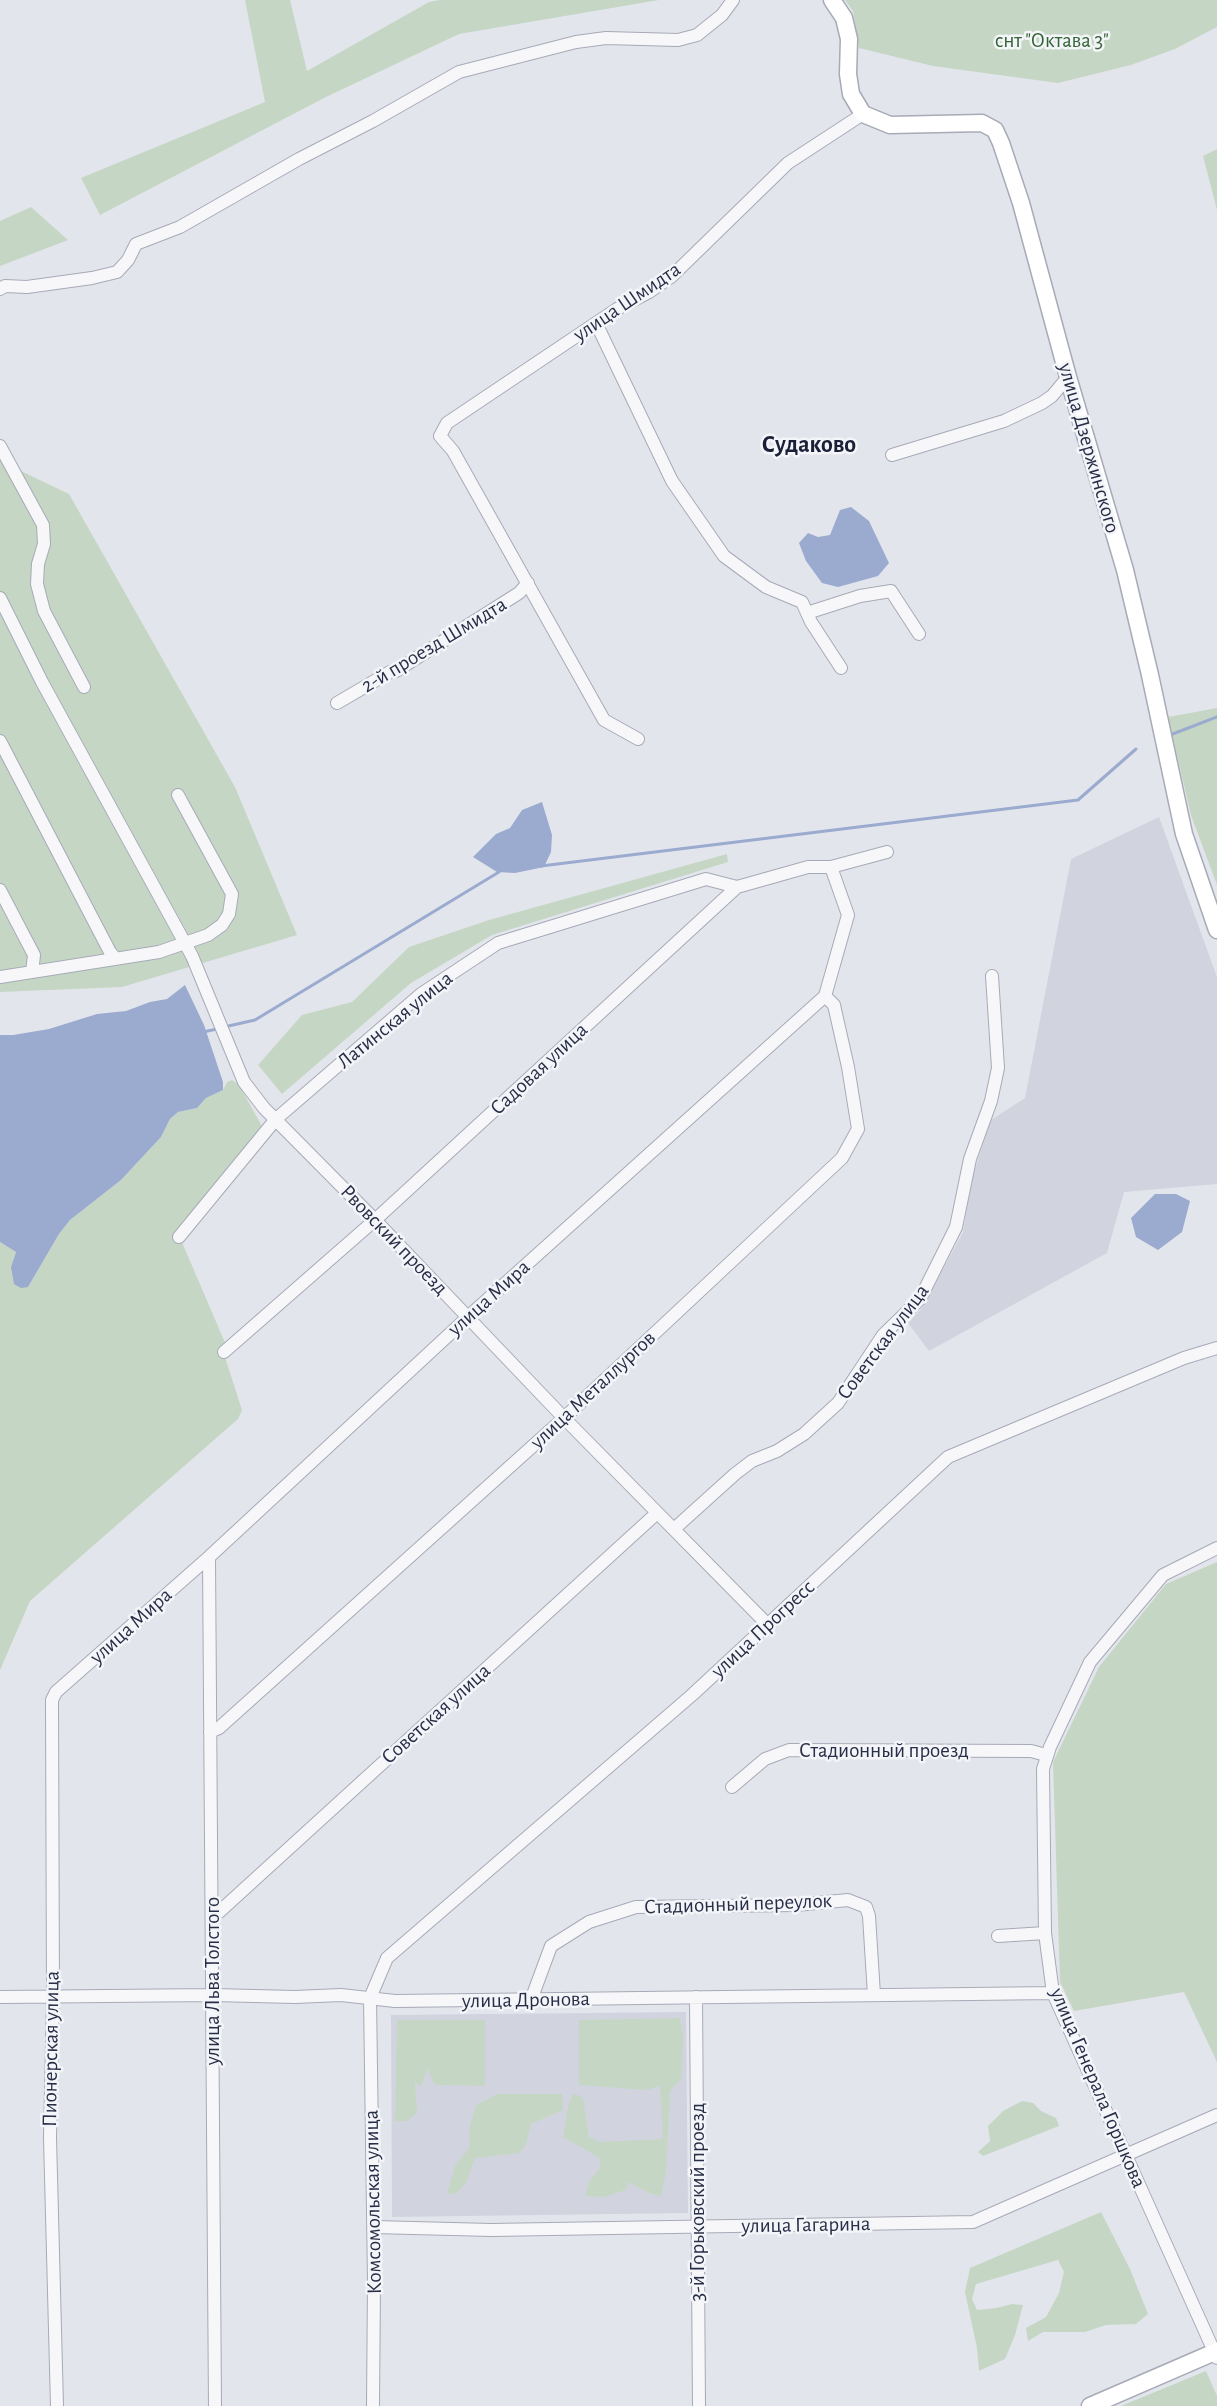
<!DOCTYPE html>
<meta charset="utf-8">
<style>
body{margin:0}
canvas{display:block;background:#e3e5ec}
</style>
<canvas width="1217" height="2406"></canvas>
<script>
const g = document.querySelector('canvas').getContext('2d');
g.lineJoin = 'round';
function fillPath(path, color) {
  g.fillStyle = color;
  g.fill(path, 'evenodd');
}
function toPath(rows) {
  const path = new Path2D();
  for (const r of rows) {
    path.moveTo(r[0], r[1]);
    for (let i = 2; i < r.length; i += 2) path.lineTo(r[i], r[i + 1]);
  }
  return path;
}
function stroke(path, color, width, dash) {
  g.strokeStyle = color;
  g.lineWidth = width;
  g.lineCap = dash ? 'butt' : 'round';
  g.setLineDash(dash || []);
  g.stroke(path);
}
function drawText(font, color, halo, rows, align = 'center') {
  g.font = font + ' "Alegreya Sans",sans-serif';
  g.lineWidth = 5;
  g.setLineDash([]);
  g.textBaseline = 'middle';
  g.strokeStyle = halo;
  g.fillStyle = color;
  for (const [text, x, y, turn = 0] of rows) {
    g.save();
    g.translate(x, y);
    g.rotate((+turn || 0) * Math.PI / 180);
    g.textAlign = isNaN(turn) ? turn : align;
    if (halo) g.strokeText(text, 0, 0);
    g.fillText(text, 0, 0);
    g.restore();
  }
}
fillPath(toPath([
 [1159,817,1217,977,1217,1184,1124,1192,1107,1253,929,1351,908,1323,923,1307,963,1232,972,1178,991,1120,1025,1098,1071,859],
 [686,2012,688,2213,392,2217,391,2015]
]), '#d1d4df');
fillPath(toPath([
 [245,0,290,0,307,71,429,2,440,0,659,0,459,34,326,97,100,215,81,178,265,102],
 [845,0,1217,0,1217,27,1175,49,1131,65,1058,83,933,66,859,48,853,11],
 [1217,149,1217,210,1203,156],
 [31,207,68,240,0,266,0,221],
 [0,461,69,494,235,787,297,935,122,987,0,992],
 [1217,708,1217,885,1191,815,1168,717],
 [727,854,728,862,492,935,411,983,282,1094,258,1065,302,1015,352,1002,409,947,489,920],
 [232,1080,239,1085,263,1128,178,1233,226,1345,225,1357,242,1410,238,1419,30,1601,0,1670,0,1242,16,1252,13,1260,28,1287,59,1234,70,1220,121,1180,161,1137,170,1119,178,1112,197,1108,206,1098,223,1090,227,1082],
 [1217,1562,1217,2062,1184,1992,1074,2011,1060,1982,1053,1762,1099,1667,1166,1584],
 [680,2018,683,2038,681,2079,670,2091,666,2172,661,2196,649,2193,628,2182,626,2190,603,2197,585,2196,589,2182,600,2168,600,2158,563,2137,569,2103,574,2093,583,2098,589,2137,600,2142,663,2139,660,2086,647,2090,579,2085,579,2020],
 [397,2020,485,2020,485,2086,435,2085,427,2069,421,2087,415,2082,417,2113,407,2121,395,2121],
 [497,2094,562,2094,563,2110,531,2124,526,2145,519,2153,475,2158,466,2183,455,2194,447,2193,455,2166,469,2148,470,2126,476,2105],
 [1022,2101,1033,2103,1041,2111,1056,2118,1059,2126,983,2156,978,2152,990,2141,988,2126,1003,2111],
 [1101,2212,1130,2269,1148,2314,1136,2324,1106,2325,1085,2332,1043,2332,1028,2341,1026,2328,1046,2317,1059,2293,1064,2272,1058,2260,976,2284,972,2299,977,2310,996,2308,1012,2304,1023,2305,1015,2335,1005,2359,979,2371,977,2348,965,2292,970,2268],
 [1206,2371,1217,2396,1217,2406,1121,2406]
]), '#c5d7c4');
fillPath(toPath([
 [851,507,869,521,889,563,878,576,838,587,822,583,806,561,799,543,808,533,818,537,830,535,840,510],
 [542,802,552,835,551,852,544,867,515,873,497,872,473,857,496,834,510,828,522,810],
 [185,985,204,1025,223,1082,223,1090,206,1098,197,1108,178,1112,170,1119,161,1137,121,1180,70,1220,59,1234,28,1287,21,1288,14,1284,11,1267,16,1252,0,1242,0,1035,13,1035,49,1029,97,1014,126,1011,150,1002,167,999],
 [1155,1194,1176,1194,1190,1201,1182,1232,1158,1250,1136,1237,1131,1218]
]), '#9babcf');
stroke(toPath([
 [1170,735,1217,717],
 [541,866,1078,800,1136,749],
 [224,1027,255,1020,499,872],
 [203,1032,217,1029]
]), '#9babcf', 3);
const street = toPath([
 [0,289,5,286,27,287,92,278,117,272,128,260,136,244,180,227,299,159,373,121,459,72,576,42,606,38,678,40,697,35,722,15,733,0],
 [596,323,672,481,724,556,766,587,802,602,811,622,841,668],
 [0,446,43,525,44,544,38,564,37,584,44,611,84,687],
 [892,455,1004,421,1042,403,1052,396,1068,377],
 [0,598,42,682,192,956,244,1082,264,1108,375,1220,564,1418,767,1624],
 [807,613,860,596,891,591,919,634],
 [337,703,390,672,396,671,519,593,528,583],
 [638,739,604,720,453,451,440,436,447,423,617,309,649,292,672,276,788,163,863,114],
 [0,741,110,952,116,959],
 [0,890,34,955,32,972],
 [0,977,159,952,208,935,222,925,229,914,232,894,178,795],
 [179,1237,276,1119,421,994,498,943,706,879,737,887],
 [224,1352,375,1220,737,887,808,867,831,867,887,852],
 [674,1529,735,1474,752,1461,777,1451,804,1434,838,1403,883,1335,920,1299,956,1227,970,1159,991,1101,998,1068,992,976],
 [1217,1548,1163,1575,1090,1662,1050,1747,1043,1769,1045,1933,1053,1993,1217,2358],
 [209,1557,215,2406],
 [210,1732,219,1728,564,1418,842,1158,858,1129,848,1067,834,1005,825,996],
 [732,1787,765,1759,789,1750,1031,1751,1046,1755],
 [213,1912,219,1912,657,1513],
 [998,1936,1045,1933],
 [0,1997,213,1995,295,1997,341,1995,395,2001,1053,1993],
 [696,1997,699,2406],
 [531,2000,551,1946,589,1922,636,1907,796,1905,848,1900,866,1907,869,1916,874,1995],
 [374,2227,491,2230,973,2222,1217,2115],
 [57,2406,50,2138,53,1996,52,1700,56,1692,209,1557,468,1317,825,996,848,915,831,867],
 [373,2406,374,2282,370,1998,387,1958,692,1695,948,1457,1184,1358,1217,1348]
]);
const secondary = toPath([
 [832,0,844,18,849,39,848,74,851,94,863,114,890,125,982,123,995,130,1001,143,1021,203,1068,377,1125,570,1150,675,1184,834,1217,930],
 [1090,2406,1217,2351]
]);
stroke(street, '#a7aab7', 14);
stroke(secondary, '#a7aab7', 19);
stroke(street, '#f7f7fa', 12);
stroke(secondary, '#fff', 16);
drawText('21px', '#356435', '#f3f5f9', [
 ["снт \"Октава 3\"",1052,41]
]);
drawText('21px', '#292e47', '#f3f5f9', [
 ["улица Шмидта",627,302,-34],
 ["улица Дзержинского",1089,448,74],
 ["2-й проезд Шмидта",434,645,-31],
 ["Латинская улица",395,1020,-39],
 ["Садовая улица",539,1069,-43],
 ["Рвовский проезд",394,1240,46],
 ["улица Мира",489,1298,-42],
 ["Советская улица",883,1342,-53],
 ["улица Металлургов",593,1390,-43],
 ["улица Мира",131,1626,-42],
 ["улица Прогресс",763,1629,-43],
 ["Советская улица",436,1714,-42],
 ["Стадионный проезд",884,1751],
 ["Стадионный переулок",738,1904,-2],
 ["улица Льва Толстого",213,1981,-90],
 ["улица Дронова",526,2000,-1],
 ["Пионерская улица",51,2049,-89],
 ["улица Генерала Горшкова",1098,2088,67],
 ["Комсомольская улица",373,2202,-91],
 ["3-й Горьковский проезд",698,2202,-90],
 ["улица Гагарина",806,2225,-1]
]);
drawText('bold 24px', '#1b2038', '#f3f5f9', [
 ["Судаково",809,445]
]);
</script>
